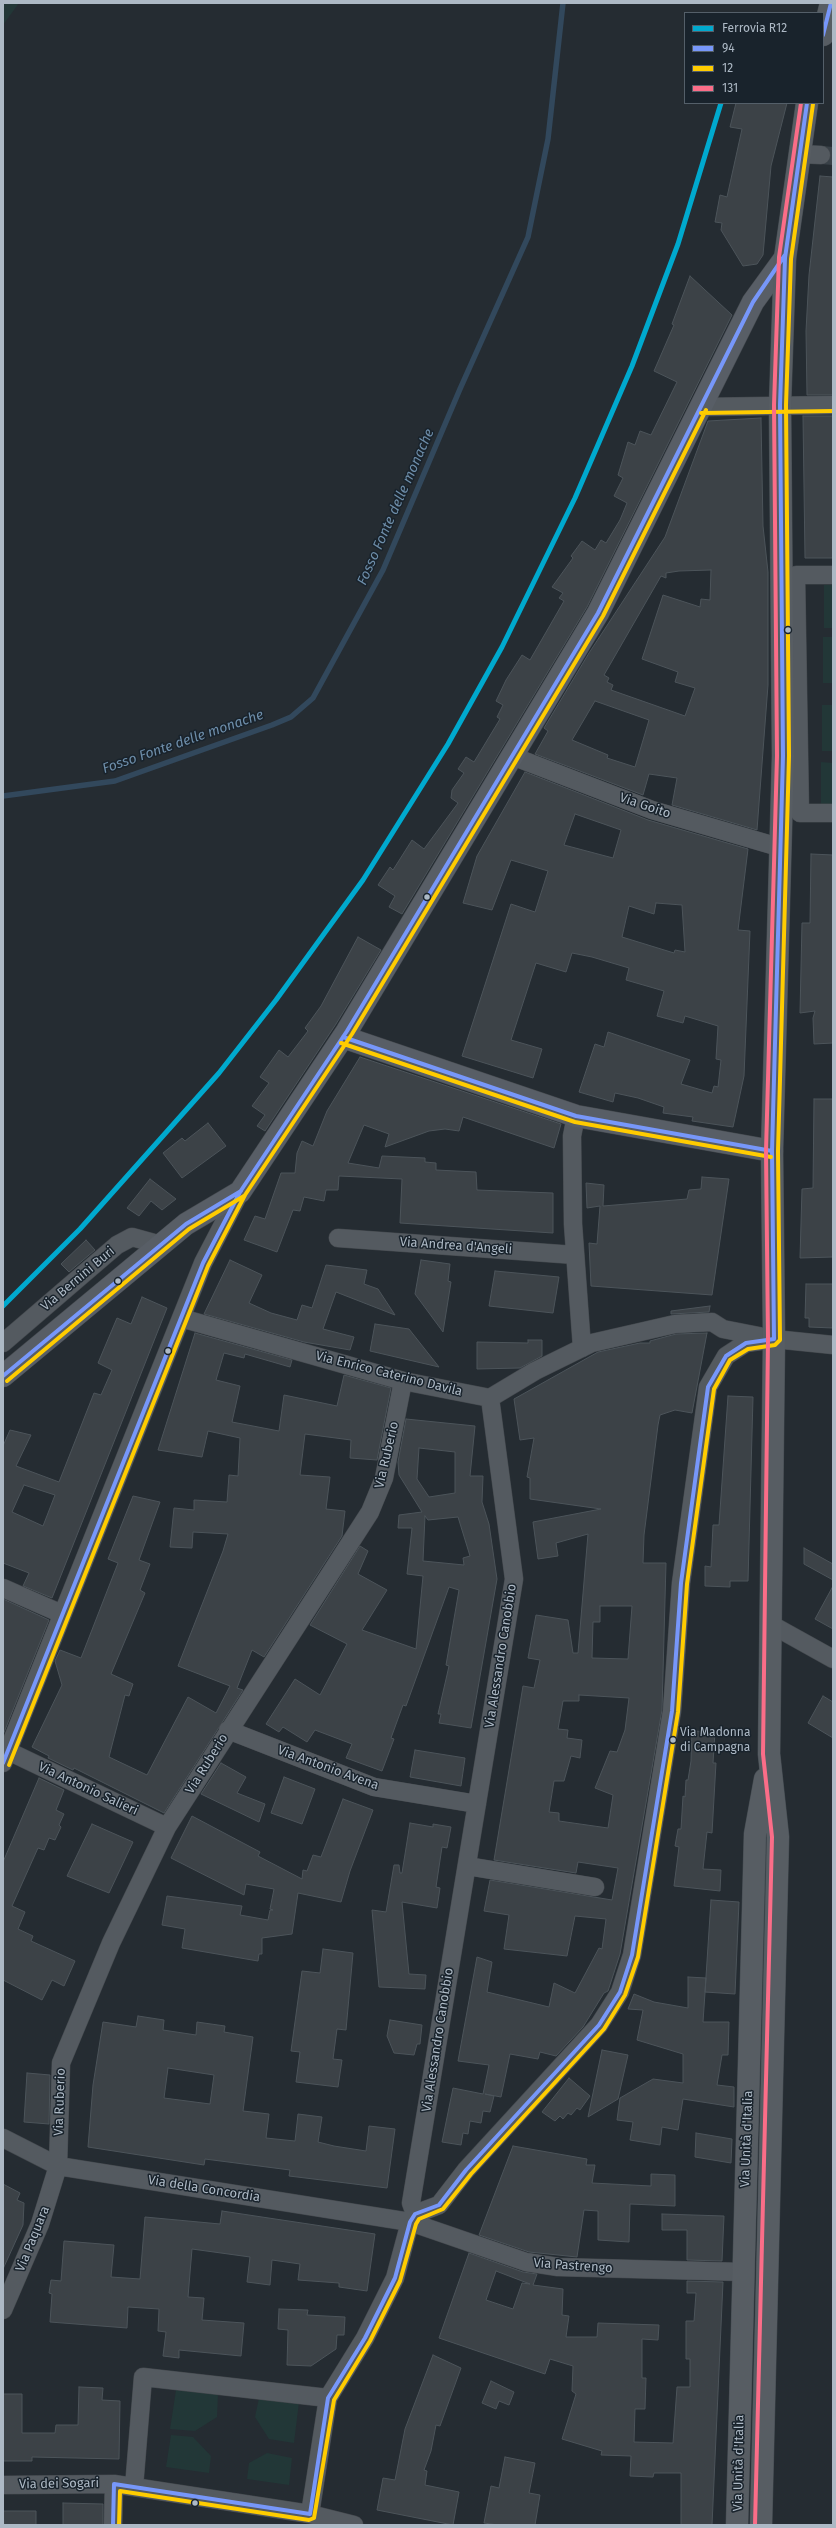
<!DOCTYPE html>
<meta charset="utf-8">
<style>
body{margin:0}
#map{position:relative;width:836px;height:2528px;overflow:hidden;background:#252c32;font-family:"Fira Sans",sans-serif}
canvas{display:block}
.frame{position:absolute;inset:0;border:4px solid #adb9c5;pointer-events:none}
.legend{position:absolute;left:684px;top:12px;width:140px;height:92px;box-sizing:border-box;background:#19232c;border:1px solid #545f69;margin:0;padding:5px 7px;list-style:none;font-size:12px;color:#adb9c5}
.legend li{display:flex;align-items:center;gap:8px;height:20px}
.legend b{width:20px;border:1px solid #545f69}
</style>
<div id="map">
<canvas width="836" height="2528"></canvas>
<div class="frame"></div>
<ul class="legend">
<li><b style="height:5px;background:#00a9ce"></b>Ferrovia R12</li>
<li><b style="height:5px;background:#7797fa"></b>94</li>
<li><b style="height:5px;background:#fc0"></b>12</li>
<li><b style="height:5px;background:#fb6d88"></b>131</li>
</ul>
</div>
<script>
const g = document.querySelector('canvas').getContext('2d');
g.lineJoin = 'round';
function fillPath(path, color) {
  g.fillStyle = color;
  g.fill(path, 'evenodd');
}
function toPath(rows) {
  const path = new Path2D();
  for (const r of rows) {
    path.moveTo(r[0], r[1]);
    for (let i = 2; i < r.length; i += 2) path.lineTo(r[i], r[i + 1]);
  }
  return path;
}
function stroke(path, color, width, dash) {
  g.strokeStyle = color;
  g.lineWidth = width;
  g.lineCap = dash ? 'butt' : 'round';
  g.setLineDash(dash || []);
  g.stroke(path);
}
function drawText(font, color, halo, rows, align = 'center') {
  g.font = font + ' "Fira Sans",sans-serif';
  g.lineWidth = 3;
  g.setLineDash([]);
  g.textBaseline = 'middle';
  g.strokeStyle = halo;
  g.fillStyle = color;
  for (const [text, x, y, turn = 0] of rows) {
    g.save();
    g.translate(x, y);
    g.rotate((+turn || 0) * Math.PI / 180);
    g.textAlign = isNaN(turn) ? turn : align;
    if (halo) g.strokeText(text, 0, 0);
    g.fillText(text, 0, 0);
    g.restore();
  }
}
fillPath(toPath([
 [3,3,19,3,3,25],
 [824,585,833,585,833,628,824,628],
 [823,637,833,637,833,683,823,683],
 [822,705,833,705,833,751,822,751],
 [821,762,833,763,833,806,821,806],
 [176,2390,218,2394,217,2417,195,2431,170,2429],
 [259,2398,299,2402,294,2443,269,2439,255,2417],
 [171,2435,193,2437,211,2456,209,2473,166,2467],
 [267,2453,292,2458,289,2485,247,2479,249,2463]
]), '#223737');
stroke(toPath([
 [3,796,115,781,272,725,291,717,313,698,383,570,460,389,528,237,548,139,563,3]
]), '#32485c', 5.5);
const building = toPath([
 [736,103,787,103,771,166,763,255,757,264,743,266,721,230,722,223,715,222,720,195,727,197,742,129,730,127,736,103],
 [820,176,833,177,833,395,807,395,806,331,809,275,820,176],
 [690,276,732,315,587,607,402,914,389,907,395,896,378,885,390,867,393,870,412,840,424,849,458,803,451,798,452,790,464,773,458,769,466,757,474,762,500,719,497,717,503,705,496,701,506,680,522,655,530,660,564,601,559,598,563,593,552,587,573,558,571,556,582,541,595,550,601,540,606,543,620,520,627,503,614,496,623,478,618,475,628,442,635,445,640,431,651,435,677,382,654,371,674,325,672,324,690,276],
 [803,416,833,416,833,558,805,558,803,416],
 [761,418,763,526,768,572,768,685,757,830,672,805,677,778,649,774,643,795,535,754,548,731,544,728,589,653,665,537,708,421,761,418],
 [711,570,710,600,701,599,700,607,663,595,642,659,678,672,675,682,695,688,685,716,611,690,613,685,607,682,609,678,604,675,661,576,666,578,666,573,679,571,711,570],
 [595,701,649,720,635,767,607,758,608,755,572,740,595,701],
 [525,772,648,820,748,849,738,930,750,931,744,1076,733,1127,692,1121,693,1117,663,1113,664,1107,638,1098,615,1093,613,1102,579,1092,595,1044,604,1047,608,1032,690,1060,681,1084,712,1093,714,1086,718,1087,721,1060,716,1059,718,1026,685,1016,683,1023,657,1016,664,991,626,980,629,968,592,957,572,953,566,972,536,963,511,1040,542,1049,533,1078,462,1056,511,904,535,912,548,871,511,860,492,910,463,903,477,856,525,772],
 [575,814,621,830,613,858,564,845,575,814],
 [656,903,682,905,685,952,675,950,674,953,622,937,629,906,654,914,656,903],
 [811,854,833,855,833,1043,814,1044,813,1018,815,1011,800,1013,802,923,810,923,811,854],
 [358,937,381,950,336,1024,265,1131,257,1126,265,1115,252,1106,269,1083,260,1077,279,1050,288,1057,308,1031,305,1028,321,1006,358,937],
 [360,1057,561,1124,554,1148,463,1117,459,1131,445,1129,429,1131,385,1147,389,1134,364,1125,348,1163,379,1168,382,1156,425,1158,425,1162,436,1163,436,1170,476,1172,477,1190,553,1193,553,1233,400,1223,402,1179,339,1176,338,1190,326,1190,324,1201,304,1197,300,1211,293,1210,277,1252,244,1240,255,1216,265,1219,281,1173,295,1173,297,1153,302,1141,313,1146,327,1111,360,1057],
 [814,1099,833,1099,833,1257,800,1258,802,1189,813,1188,814,1099],
 [208,1123,226,1146,182,1178,163,1153,182,1138,185,1141,208,1123],
 [702,1177,729,1179,712,1295,591,1286,589,1243,597,1244,600,1206,587,1208,586,1183,604,1185,603,1206,687,1199,689,1190,701,1189,702,1177],
 [150,1179,176,1199,162,1210,151,1201,139,1216,127,1208,150,1179],
 [86,1240,95,1250,69,1272,61,1264,86,1240],
 [230,1260,262,1275,249,1303,271,1313,297,1320,302,1305,312,1308,326,1265,367,1270,364,1284,378,1289,395,1315,336,1292,323,1329,354,1337,350,1350,304,1342,204,1314,230,1260],
 [421,1260,450,1264,448,1281,451,1282,443,1332,415,1294,421,1260],
 [495,1271,559,1277,553,1313,489,1306,495,1271],
 [806,1284,833,1284,833,1328,809,1327,809,1318,805,1318,806,1284],
 [142,1297,167,1308,52,1598,23,1586,29,1573,3,1563,3,1446,10,1430,31,1435,16,1466,59,1482,94,1393,101,1395,112,1370,98,1363,117,1318,131,1324,142,1297],
 [24,1485,55,1495,43,1526,12,1512,24,1485],
 [710,1306,709,1312,671,1314,671,1311,710,1306],
 [375,1324,409,1329,439,1367,370,1351,375,1324],
 [195,1333,292,1360,290,1367,245,1354,244,1358,224,1353,216,1380,240,1386,232,1422,279,1431,284,1395,337,1406,344,1375,391,1388,377,1460,350,1458,351,1440,305,1434,300,1475,330,1477,326,1509,345,1511,342,1536,264,1657,252,1650,237,1688,243,1690,164,1813,74,1768,73,1770,48,1758,49,1756,32,1747,62,1685,55,1661,60,1650,81,1658,118,1563,108,1559,133,1496,160,1502,139,1560,150,1564,140,1590,145,1593,111,1674,133,1684,129,1696,125,1695,109,1757,147,1775,188,1697,216,1713,230,1686,178,1666,223,1551,228,1534,193,1532,192,1548,170,1547,174,1508,194,1510,194,1500,227,1502,229,1475,238,1476,240,1438,208,1431,202,1457,158,1450,195,1333],
 [707,1333,692,1413,675,1410,660,1415,658,1425,644,1535,643,1563,666,1563,662,1710,620,1954,608,1991,604,1993,583,2027,556,2056,540,2052,538,2059,510,2054,501,2097,485,2094,494,2096,490,2112,483,2111,481,2123,470,2121,468,2134,463,2133,461,2145,442,2142,453,2088,483,2094,489,2065,458,2061,477,1957,492,1962,487,1992,549,2007,554,1983,575,1993,599,1948,602,1949,606,1919,575,1916,567,1956,504,1949,509,1915,484,1911,490,1880,612,1900,618,1868,578,1862,576,1873,494,1860,523,1686,534,1688,540,1660,528,1658,536,1615,568,1620,573,1653,578,1653,588,1534,556,1543,558,1556,538,1559,533,1522,601,1509,530,1499,530,1478,527,1477,534,1438,520,1440,514,1399,598,1352,640,1343,650,1343,650,1341,676,1334,707,1333],
 [600,1606,632,1606,628,1659,592,1658,593,1622,600,1622,600,1606],
 [579,1695,629,1698,625,1730,617,1752,610,1751,595,1788,613,1795,608,1828,559,1821,559,1813,549,1812,554,1781,564,1781,571,1756,580,1758,582,1740,567,1738,568,1730,558,1729,563,1701,579,1701,579,1695],
 [528,1340,542,1340,542,1356,520,1368,477,1369,477,1342,528,1343,528,1340],
 [728,1396,753,1397,748,1581,730,1581,730,1587,705,1586,705,1566,711,1567,713,1525,719,1525,728,1396],
 [406,1419,475,1426,470,1476,483,1476,482,1502,489,1524,497,1579,471,1728,439,1723,441,1714,438,1714,449,1666,446,1665,459,1590,449,1587,406,1706,403,1705,391,1738,394,1739,382,1771,346,1758,352,1744,315,1730,307,1742,283,1727,279,1732,266,1724,295,1679,320,1695,347,1644,310,1625,360,1546,368,1551,358,1574,387,1590,362,1630,416,1649,423,1576,407,1574,412,1528,398,1528,399,1515,422,1512,399,1475,398,1462,406,1419],
 [419,1448,455,1452,455,1493,429,1497,417,1479,419,1448],
 [425,1516,428,1520,458,1517,470,1556,463,1558,464,1565,423,1561,425,1516],
 [804,1548,833,1564,833,1580,804,1564,804,1548],
 [833,1586,833,1629,815,1619,833,1586],
 [3,1599,49,1620,3,1735,3,1599],
 [823,1696,833,1702,833,1738,808,1723,823,1696],
 [692,1731,715,1732,713,1763,716,1763,712,1833,707,1832,703,1869,721,1870,720,1891,674,1886,679,1847,675,1846,678,1829,681,1829,683,1796,685,1797,686,1780,688,1780,691,1761,692,1731],
 [415,1750,465,1758,461,1786,410,1777,415,1750],
 [221,1763,246,1777,237,1793,265,1804,259,1822,201,1794,221,1763],
 [284,1777,315,1789,302,1824,271,1813,284,1777],
 [39,1778,64,1790,56,1810,64,1814,59,1825,61,1827,55,1840,49,1838,44,1850,38,1848,12,1906,25,1912,18,1929,33,1936,31,1941,75,1961,64,1986,52,1980,42,2000,3,1980,3,1862,39,1778],
 [343,1799,373,1810,350,1871,341,1902,298,1893,292,1934,262,1938,262,1954,259,1954,258,1961,182,1948,185,1929,162,1925,167,1896,242,1906,240,1915,268,1920,270,1910,273,1910,270,1909,274,1889,246,1884,244,1895,171,1858,192,1816,260,1852,258,1856,302,1879,303,1870,307,1871,313,1855,321,1857,343,1799],
 [410,1823,433,1827,433,1824,451,1827,447,1848,442,1847,436,1887,440,1888,437,1908,402,1902,409,1974,426,1975,425,1989,379,1987,372,1910,386,1912,394,1865,399,1865,400,1873,402,1873,410,1823],
 [92,1824,133,1842,109,1893,67,1876,92,1824],
 [711,1900,739,1902,735,1994,705,1992,711,1900],
 [323,1949,353,1953,346,2030,337,2029,333,2059,342,2060,338,2087,296,2082,300,2052,291,2051,302,1971,320,1973,323,1949],
 [688,1977,706,1978,703,2022,729,2022,728,2055,722,2055,717,2085,734,2087,734,2107,683,2099,678,2130,662,2127,660,2145,630,2140,633,2122,617,2120,620,2098,653,2079,683,2083,683,2054,637,2040,643,2010,628,2009,634,1994,654,2002,688,2008,688,1977],
 [138,2016,164,2020,163,2030,196,2035,197,2022,225,2026,224,2032,253,2037,243,2111,269,2114,266,2138,295,2141,298,2114,322,2117,318,2142,334,2146,366,2151,369,2126,395,2129,387,2188,289,2176,290,2170,205,2159,204,2165,88,2147,93,2085,103,2022,136,2027,138,2016],
 [168,2068,214,2075,210,2104,164,2098,168,2068],
 [390,2020,422,2025,420,2044,417,2044,414,2055,394,2053,387,2036,390,2020],
 [602,2050,628,2055,618,2099,588,2117,602,2050],
 [27,2073,50,2075,49,2124,24,2122,27,2073],
 [569,2078,590,2096,580,2110,577,2108,571,2115,568,2113,563,2119,560,2116,555,2121,542,2112,569,2078],
 [696,2133,732,2139,731,2163,695,2157,696,2133],
 [513,2146,587,2159,586,2165,595,2165,592,2183,651,2186,651,2174,675,2175,675,2206,630,2204,629,2242,598,2240,598,2211,584,2210,577,2257,529,2252,479,2235,513,2146],
 [3,2184,20,2193,17,2200,24,2203,23,2225,3,2269,3,2184],
 [222,2211,375,2234,367,2291,339,2287,339,2283,298,2280,300,2264,272,2260,270,2285,247,2282,250,2257,192,2249,188,2297,204,2298,202,2320,244,2323,241,2356,179,2350,179,2358,163,2356,166,2332,158,2331,159,2309,128,2307,127,2328,50,2322,52,2294,49,2293,51,2280,61,2281,64,2241,114,2245,111,2277,140,2279,145,2217,220,2224,222,2211],
 [662,2214,724,2216,722,2261,687,2260,687,2230,662,2230,662,2214],
 [469,2253,523,2272,537,2274,533,2285,563,2289,562,2315,569,2316,566,2337,597,2337,598,2323,659,2325,658,2340,642,2339,642,2378,646,2378,645,2409,635,2409,634,2442,673,2443,677,2387,690,2387,690,2359,686,2359,686,2321,694,2321,696,2293,687,2293,687,2281,723,2282,712,2525,681,2525,681,2473,654,2473,653,2477,630,2476,631,2456,601,2455,602,2451,562,2439,576,2394,572,2391,573,2366,550,2359,545,2374,439,2338,469,2253],
 [496,2271,530,2284,522,2283,513,2309,486,2300,496,2271],
 [279,2309,308,2310,307,2315,345,2317,344,2335,337,2335,336,2349,311,2366,287,2365,288,2330,278,2329,279,2309],
 [433,2355,461,2368,440,2426,436,2425,431,2451,424,2470,427,2471,425,2485,459,2492,453,2525,377,2510,383,2478,395,2480,405,2429,433,2355],
 [491,2381,514,2392,509,2405,499,2401,496,2409,482,2403,491,2381],
 [79,2387,103,2388,102,2400,120,2401,119,2459,32,2457,32,2461,3,2461,3,2394,22,2394,22,2433,55,2433,56,2425,78,2425,79,2387],
 [505,2457,535,2463,529,2493,540,2495,535,2525,498,2525,484,2523,491,2486,499,2488,505,2457],
 [63,2503,103,2504,103,2525,63,2525,63,2503],
 [3,2511,36,2511,36,2525,4,2525,3,2511]
]);
fillPath(building, '#3c4247');
stroke(building, '#4c545a', 1);
stroke(toPath([
 [821,155,833,156]
]), '#394148', 18, [18, 9]);
const street = toPath([
 [799,154,821,155],
 [701,407,833,405],
 [833,575,796,575,800,813,833,813],
 [512,756,652,810,782,848],
 [576,1116,572,1136,573,1224,582,1348],
 [338,1238,575,1255],
 [181,1318,403,1381,490,1398,535,1371,592,1343,675,1324,712,1322,723,1329,774,1339,833,1345],
 [3,1343,117,1245,132,1237,161,1245],
 [3,1588,62,1614],
 [772,1625,833,1659],
 [228,1730,374,1787,477,1804],
 [8,1751,167,1827],
 [3,1763,203,1263,240,1192],
 [467,1866,595,1887],
 [3,2138,58,2166,410,2222,526,2262,558,2267,743,2272],
 [415,2214,411,2203,514,1579,490,1398],
 [3,2310,40,2224,58,2166,61,2063,111,1943,167,1827,370,1512,384,1478,403,1381],
 [3,2485,114,2484,310,2514,354,2525],
 [134,2487,143,2377,328,2398],
 [310,2514,328,2398,365,2338,395,2278,410,2222,415,2214,439,2205,466,2170,599,2025,620,1992,632,1955,672,1711,681,1583,708,1387,726,1356,746,1343,774,1339],
 [113,2525,114,2484]
]);
const secondary = toPath([
 [343,1037,576,1116,772,1151],
 [3,1376,186,1224,240,1192,347,1031,598,613,753,302,785,258]
]);
const primary = toPath([
 [823,35,831,3],
 [737,2525,755,1834,765,1779],
 [761,2525,778,1837,769,1754,774,1339,772,1151,783,756,780,405,785,258,807,103]
]);
stroke(street, '#43484d', 19);
stroke(secondary, '#43484d', 23);
stroke(primary, '#42494f', 23);
stroke(street, '#545a60', 18);
stroke(secondary, '#585e66', 22);
stroke(primary, '#575d63', 22);
stroke(toPath([
 [823,35,831,3],
 [343,1037,576,1116,772,1151],
 [3,1376,186,1224,241,1191],
 [3,1763,203,1263,240,1192,347,1031,598,613,753,302,785,255],
 [113,2525,114,2484,310,2514,328,2398,365,2338,395,2278,410,2222,415,2214,439,2205,466,2170,599,2025,620,1992,632,1955,672,1711,681,1583,708,1387,726,1356,746,1343,774,1339,772,1151,783,756,780,405,785,258,807,103]
]), '#7797fa', 4);
stroke(toPath([
 [701,413,833,411],
 [341,1043,575,1122,771,1157],
 [7,1381,189,1229,244,1196],
 [9,1765,208,1266,245,1195,352,1034,603,616,706,410],
 [119,2525,120,2491,309,2520,314,2518,334,2400,370,2341,400,2281,416,2224,419,2219,443,2209,471,2174,604,2029,625,1995,638,1957,678,1712,687,1584,714,1389,730,1360,748,1349,775,1345,780,1340,778,1151,789,756,786,405,791,259,813,104]
]), '#fc0', 4);
stroke(toPath([
 [755,2525,772,1837,763,1754,768,1339,766,1151,777,756,774,405,779,257,801,103]
]), '#fb6d88', 4);
stroke(toPath([
 [3,1306,80,1229,219,1073,276,1000,363,880,448,744,502,647,575,498,632,366,678,244,721,103]
]), '#00a9ce', 5);
for (const [x, y, r, color] of [
 [788,630,3.5,"#adb9c5"],
 [427,897,3.5,"#adb9c5"],
 [118,1281,3.5,"#adb9c5"],
 [168,1351,3.5,"#adb9c5"],
 [673,1740,3.5,"#adb9c5"],
 [195,2503,3.5,"#adb9c5"]
]) {
  const dot = new Path2D();
  dot.arc(x, y, r, 0, 2 * Math.PI);
  g.fillStyle = color;
  g.fill(dot);
  stroke(dot, '#19232c', 1.5);
}
drawText('12px', '#adb9c5', '#19232c', [
 ["Via Madonna",680,1733],
 ["di Campagna",680,1748]
], 'left');
drawText('13px', '#adb9c5', '#19232c', [
 ["Via Goito",645,806,19],
 ["Via Andrea d'Angeli",456,1246,4],
 ["Via Bernini Buri",78,1279,-40],
 ["Via Enrico Caterino Davila",389,1374,14],
 ["Via Ruberio",387,1455,-77],
 ["Via Alessandro Canobbio",501,1656,-81],
 ["Via Ruberio",207,1764,-58],
 ["Via Antonio Avena",328,1768,20],
 ["Via Antonio Salieri",88,1789,25],
 ["Via Alessandro Canobbio",438,2040,-81],
 ["Via Ruberio",60,2102,-88],
 ["Via Unità d'Italia",747,2139,-88],
 ["Via della Concordia",204,2189,9],
 ["Via Paquara",33,2239,-68],
 ["Via Pastrengo",573,2266,4],
 ["Via Unità d'Italia",739,2463,-89],
 ["Via dei Sogari",59,2484,-1]
]);
drawText('italic 14px', '#6e8eaa', '#19232c', [
 ["Fosso Fonte delle monache",396,507,-66],
 ["Fosso Fonte delle monache",183,742,-19]
]);
</script>
